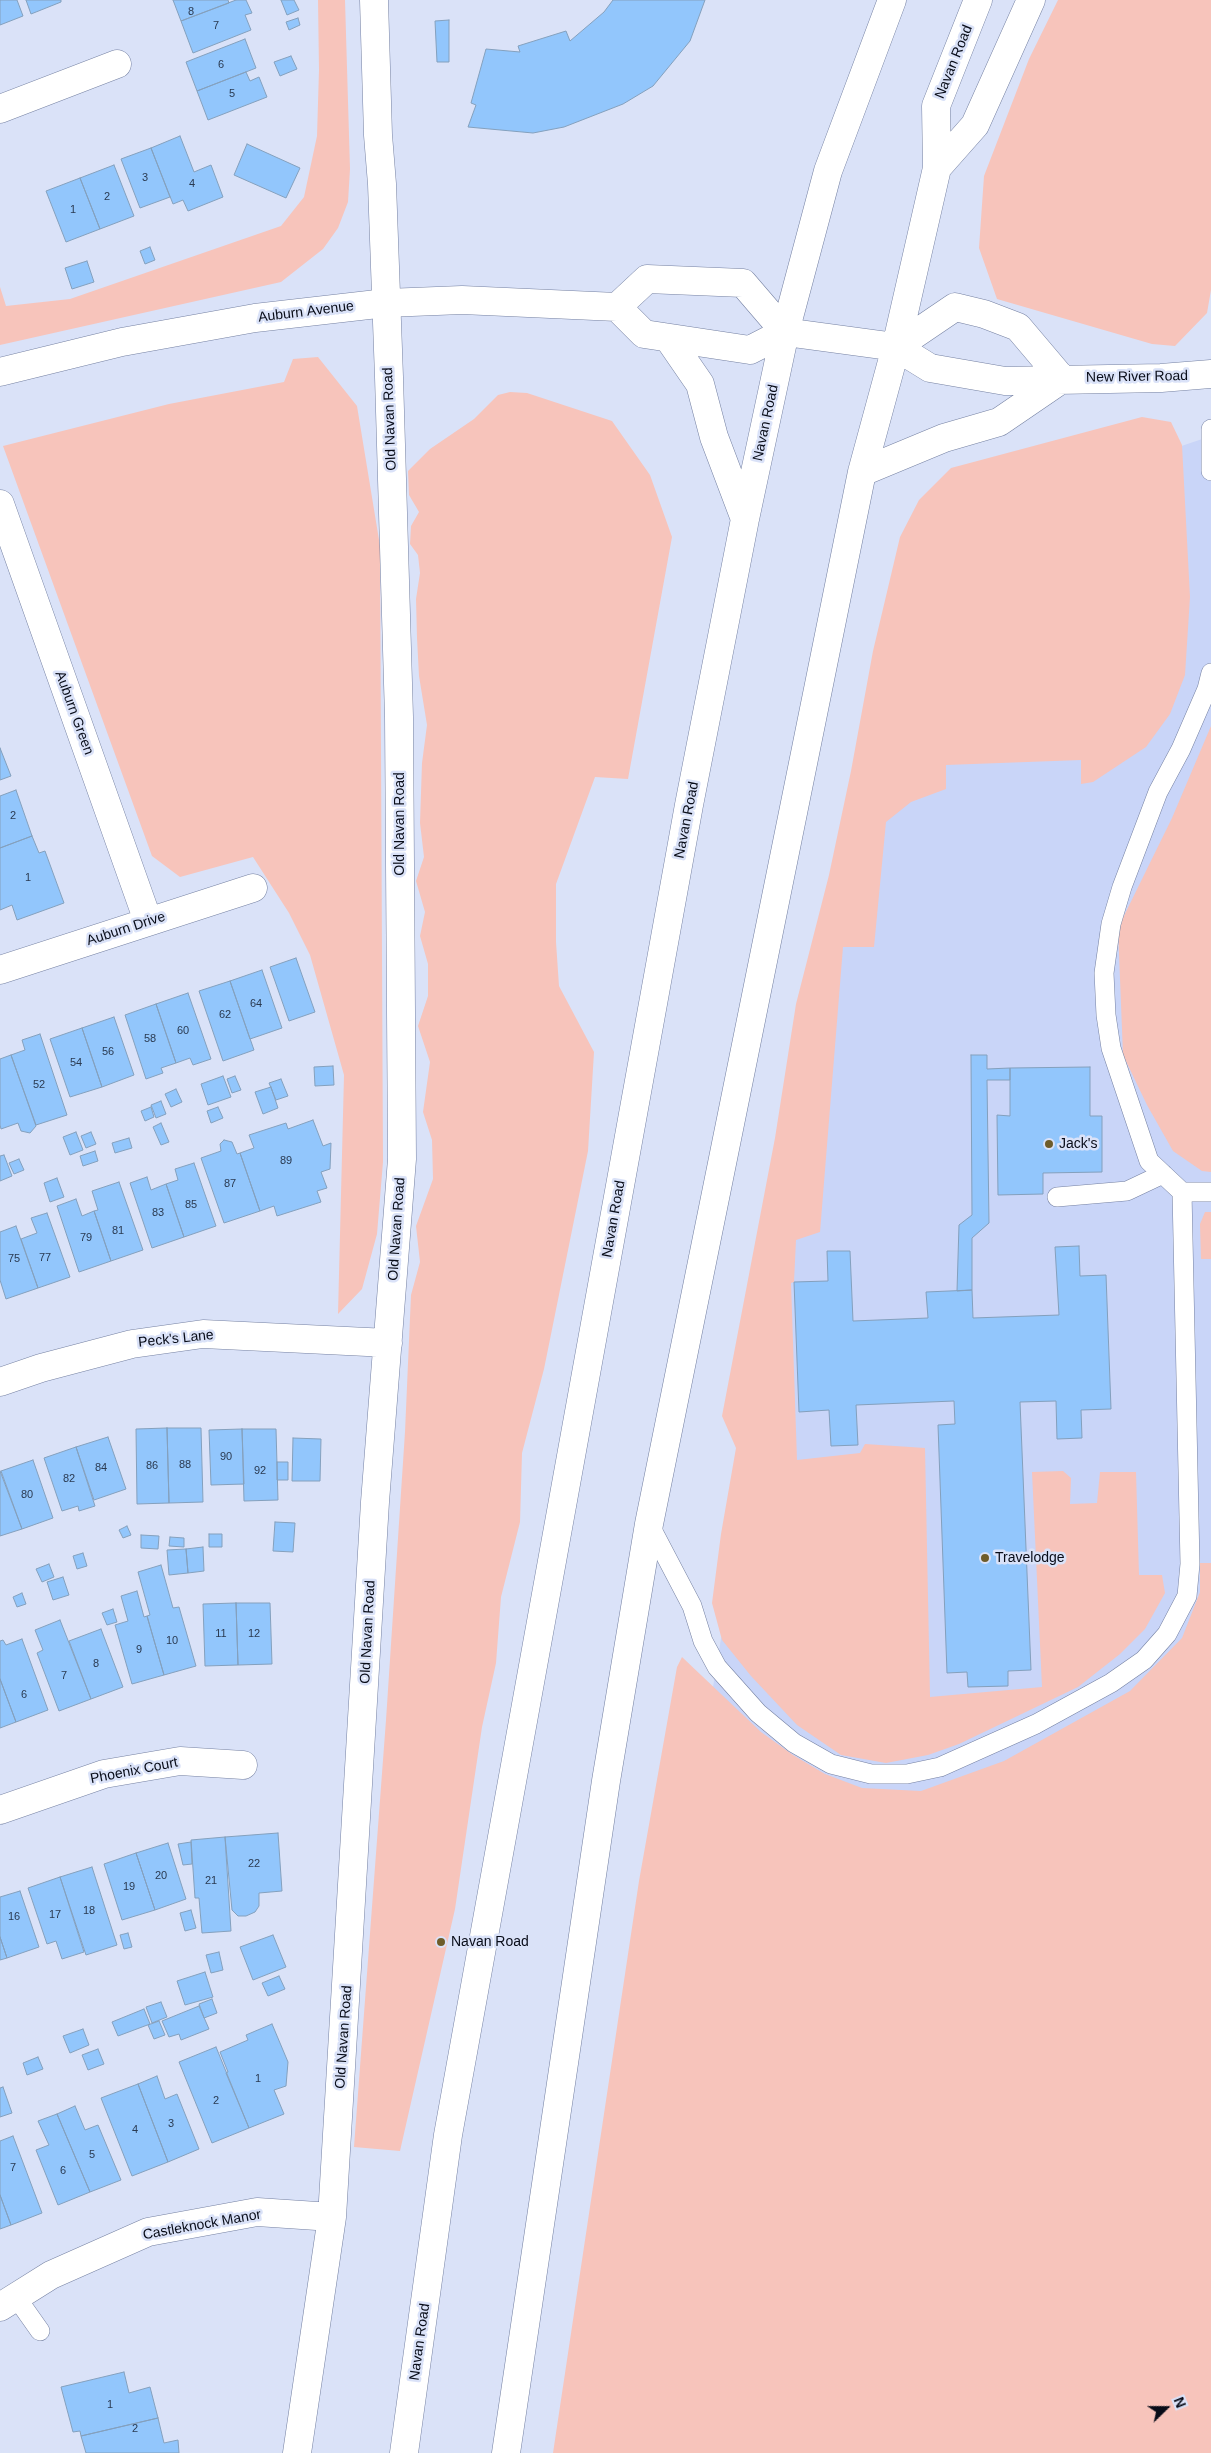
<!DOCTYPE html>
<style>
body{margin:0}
#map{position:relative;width:1211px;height:2453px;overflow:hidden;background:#dae2f8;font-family:Arial,sans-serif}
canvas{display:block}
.north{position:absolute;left:1141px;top:2383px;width:50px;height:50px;-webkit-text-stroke:4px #dae2f8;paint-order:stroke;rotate:68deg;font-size:14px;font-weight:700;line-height:20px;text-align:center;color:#080c18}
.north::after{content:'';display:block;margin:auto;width:18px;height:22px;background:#080c18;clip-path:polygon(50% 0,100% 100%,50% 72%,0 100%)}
</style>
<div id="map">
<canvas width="1211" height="2453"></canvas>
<div class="north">N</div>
</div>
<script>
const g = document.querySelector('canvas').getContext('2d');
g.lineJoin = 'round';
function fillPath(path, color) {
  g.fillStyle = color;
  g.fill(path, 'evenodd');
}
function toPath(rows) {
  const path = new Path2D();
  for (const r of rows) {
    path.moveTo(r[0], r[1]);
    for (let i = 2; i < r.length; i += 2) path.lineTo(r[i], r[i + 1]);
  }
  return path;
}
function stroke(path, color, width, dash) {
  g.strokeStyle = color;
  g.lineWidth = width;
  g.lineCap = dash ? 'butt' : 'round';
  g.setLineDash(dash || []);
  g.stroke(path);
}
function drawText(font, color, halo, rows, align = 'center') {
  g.font = font + ' Arial,sans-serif';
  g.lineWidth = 5;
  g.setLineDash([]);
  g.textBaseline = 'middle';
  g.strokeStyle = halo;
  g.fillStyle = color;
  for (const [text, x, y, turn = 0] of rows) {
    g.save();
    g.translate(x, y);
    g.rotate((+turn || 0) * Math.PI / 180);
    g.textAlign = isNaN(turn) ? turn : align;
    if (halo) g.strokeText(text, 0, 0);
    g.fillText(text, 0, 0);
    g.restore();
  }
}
fillPath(toPath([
 [1211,436,1211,1712,683,1898,713,1687,869,743,1108,471]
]), '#c9d5f8');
fillPath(toPath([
 [318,0,345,0,350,169,348,202,338,228,323,249,281,282,0,345,0,287,6,306,70,299,281,226,304,197,317,136,319,70],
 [1058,0,1211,0,1211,290,1207,313,1175,346,1152,344,997,299,979,248,984,176,1029,59],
 [318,357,357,406,380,546,383,1162,377,1234,362,1289,338,1314,344,1075,310,955,289,913,253,857,180,877,152,856,3,446,169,404,284,382,293,359],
 [510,392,527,393,612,421,650,475,672,537,628,779,595,777,556,884,556,942,559,986,594,1052,588,1151,544,1369,522,1453,520,1522,501,1597,496,1663,482,1727,455,1909,400,2151,354,2147,386,1720,405,1432,411,1295,420,1262,416,1226,433,1179,432,1140,423,1112,430,1062,418,1026,428,996,428,964,420,936,425,912,416,881,424,857,420,823,422,763,427,725,419,676,417,638,416,599,420,573,418,555,410,544,411,526,419,512,409,495,408,471,430,449,474,419,498,395],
 [1142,417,1171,422,1182,445,1190,597,1185,675,1170,714,1146,747,1093,782,1081,784,1081,760,946,765,946,789,911,802,886,822,874,947,843,947,820,1232,796,1240,794,1282,791,1283,797,1460,860,1453,865,1444,925,1448,930,1697,1042,1687,1032,1472,1063,1471,1071,1478,1070,1504,1097,1503,1100,1472,1136,1472,1139,1575,1162,1575,1165,1593,1145,1629,1120,1654,1078,1687,959,1744,928,1755,886,1763,841,1755,797,1725,751,1676,722,1640,712,1603,721,1534,736,1448,722,1416,775,1138,796,1004,829,875,851,771,873,651,900,537,919,500,951,468],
 [1211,726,1211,1172,1202,1171,1173,1151,1147,1105,1123,1055,1118,928,1172,818],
 [1205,1212,1211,1212,1211,1259,1201,1259,1200,1224],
 [1200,1563,1211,1563,1211,2453,553,2453,639,1881,677,1667,682,1657,761,1732,793,1755,825,1774,862,1788,921,1791,1004,1761,1130,1691,1182,1638,1200,1592]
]), '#f7c4bb');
const building = toPath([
 [0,0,17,0,23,16,0,25,0,0],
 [26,0,61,0,61,2,31,14,26,0],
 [173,0,228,0,229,3,181,21,173,0],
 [236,0,246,0,252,13,245,15,251,30,193,53,181,21,236,0],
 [281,0,294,0,299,10,287,15,281,0],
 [613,0,705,0,690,41,653,86,623,104,564,127,533,133,468,127,476,105,471,103,486,49,520,52,518,46,566,31,570,41,604,12,613,0],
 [298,18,300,25,289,30,286,22,298,18],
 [449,20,449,62,437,62,435,21,449,20],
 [245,39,256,68,197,91,186,62,245,39],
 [291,56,297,69,280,76,274,62,291,56],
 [246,72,250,81,259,77,267,97,208,120,197,91,246,72],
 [180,136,194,172,211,165,223,197,188,211,183,200,173,204,151,148,180,136],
 [247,144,300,168,286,198,234,175,247,144],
 [151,148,170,197,140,208,121,159,151,148],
 [114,165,134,216,100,229,80,178,114,165],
 [80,178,100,229,66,242,46,191,80,178],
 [150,247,155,260,145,264,140,251,150,247],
 [87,261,94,282,72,289,65,268,87,261],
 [0,748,11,776,0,780,0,748],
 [16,790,32,836,0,848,0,796,16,790],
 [32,836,39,853,45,851,64,903,17,920,12,905,0,910,0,848,32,836],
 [296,958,315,1012,289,1021,270,967,296,958],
 [262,970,282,1028,250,1039,230,981,262,970],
 [230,981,254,1050,223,1061,199,991,230,981],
 [188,993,211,1059,193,1065,190,1058,176,1063,156,1004,188,993],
 [156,1004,176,1063,161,1068,163,1073,146,1079,125,1015,156,1004],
 [114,1017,134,1075,102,1087,82,1028,114,1017],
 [82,1028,102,1087,70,1097,50,1039,82,1028],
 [40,1034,67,1115,36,1125,11,1055,25,1050,22,1040,40,1034],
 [11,1055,36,1126,30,1133,21,1131,18,1123,1,1129,0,1125,0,1059,11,1055],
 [971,1055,987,1055,987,1069,1010,1068,1010,1080,987,1080,989,1223,972,1238,972,1290,957,1291,959,1225,972,1215,971,1055],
 [333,1066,334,1085,315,1086,314,1067,333,1066],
 [1090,1067,1090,1116,1102,1116,1102,1172,1043,1173,1043,1194,998,1195,997,1115,1010,1116,1010,1068,1090,1067],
 [223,1076,231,1097,208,1105,201,1084,223,1076],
 [235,1076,241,1090,232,1093,227,1079,235,1076],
 [281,1079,288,1096,276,1100,269,1083,281,1079],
 [271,1087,278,1108,263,1114,255,1092,271,1087],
 [176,1089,182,1102,171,1107,165,1094,176,1089],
 [161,1101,166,1114,156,1118,151,1105,161,1101],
 [151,1107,154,1117,145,1121,141,1111,151,1107],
 [218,1107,223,1118,211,1123,207,1111,218,1107],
 [313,1120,323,1146,331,1143,330,1169,321,1172,327,1188,317,1191,321,1202,277,1216,274,1206,260,1211,240,1153,254,1148,249,1135,286,1123,288,1129,313,1120],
 [161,1123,169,1142,161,1145,153,1127,161,1123],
 [76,1132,83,1150,70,1155,63,1137,76,1132],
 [91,1132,96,1144,86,1148,81,1136,91,1132],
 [129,1138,132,1148,115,1153,112,1143,129,1138],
 [224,1140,232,1142,237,1154,240,1153,260,1211,224,1223,201,1158,221,1151,220,1144,224,1140],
 [95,1151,98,1161,83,1166,80,1156,95,1151],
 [4,1155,12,1176,0,1181,0,1156,4,1155],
 [19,1159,24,1170,14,1174,9,1163,19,1159],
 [194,1163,216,1226,184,1237,166,1184,178,1180,175,1169,194,1163],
 [147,1177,151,1190,166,1184,184,1237,152,1248,130,1183,147,1177],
 [57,1178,64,1197,50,1202,44,1183,57,1178],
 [119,1182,143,1250,111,1261,94,1211,98,1210,92,1191,119,1182],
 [76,1199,82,1216,94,1211,111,1261,79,1272,57,1206,76,1199],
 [47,1213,70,1277,38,1288,21,1239,37,1233,31,1218,47,1213],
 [16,1226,38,1288,6,1299,0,1280,0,1232,16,1226],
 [1079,1246,1080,1276,1106,1275,1111,1409,1081,1410,1082,1438,1057,1439,1056,1401,1020,1402,1031,1670,1008,1671,1008,1686,968,1687,967,1672,947,1673,938,1425,955,1424,954,1401,856,1405,858,1445,831,1446,829,1410,799,1412,794,1282,828,1281,827,1251,850,1251,853,1321,928,1318,926,1292,972,1290,973,1318,1059,1315,1055,1247,1079,1246],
 [167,1428,201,1428,203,1502,169,1503,167,1428],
 [167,1428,169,1503,137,1504,136,1429,167,1428],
 [242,1429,276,1429,278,1500,244,1501,242,1429],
 [242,1429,244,1484,211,1485,209,1430,242,1429],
 [108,1437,126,1489,94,1500,76,1447,108,1437],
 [293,1438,321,1439,320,1481,292,1481,293,1438],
 [76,1447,95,1506,79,1511,78,1506,62,1511,44,1458,76,1447],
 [33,1460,53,1518,22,1529,1,1471,33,1460],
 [277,1462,288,1462,288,1480,277,1480,277,1462],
 [0,1471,22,1529,0,1536,0,1471],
 [275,1522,295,1523,293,1552,273,1551,275,1522],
 [127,1526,131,1535,123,1538,119,1530,127,1526],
 [209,1534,222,1534,222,1547,209,1547,209,1534],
 [141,1535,159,1536,158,1549,141,1548,141,1535],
 [170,1537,184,1538,184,1547,169,1546,170,1537],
 [203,1547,204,1571,188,1573,186,1549,203,1547],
 [186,1549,188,1573,169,1575,167,1550,186,1549],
 [83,1553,87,1566,77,1569,73,1556,83,1553],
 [49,1564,54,1577,42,1582,36,1569,49,1564],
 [161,1565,173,1608,179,1607,196,1666,164,1675,147,1616,150,1615,138,1572,161,1565],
 [63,1577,69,1595,53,1600,47,1582,63,1577],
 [137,1591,144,1617,147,1616,164,1675,132,1684,115,1625,128,1621,121,1596,137,1591],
 [22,1593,26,1604,17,1607,13,1597,22,1593],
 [236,1603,270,1603,272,1664,238,1665,236,1603],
 [236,1603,238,1665,205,1666,203,1604,236,1603],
 [113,1609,117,1622,107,1625,102,1613,113,1609],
 [60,1620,91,1699,59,1711,37,1653,43,1650,35,1630,60,1620],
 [101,1629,123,1687,91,1699,69,1641,101,1629],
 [22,1639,48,1710,16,1722,0,1679,0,1641,3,1640,6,1645,22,1639],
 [0,1679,16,1722,0,1728,0,1679],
 [278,1833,282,1891,259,1893,259,1906,255,1912,246,1916,238,1916,232,1910,225,1837,278,1833],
 [225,1837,231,1931,202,1933,199,1898,195,1898,191,1840,225,1837],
 [191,1842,192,1864,183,1865,178,1844,191,1842],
 [168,1843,186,1899,155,1910,136,1853,168,1843],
 [136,1853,155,1910,122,1920,104,1864,136,1853],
 [92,1867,117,1945,86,1955,60,1877,92,1867],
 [60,1877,84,1952,62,1959,56,1941,47,1944,28,1888,60,1877],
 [20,1891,39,1947,7,1958,0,1937,0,1897,20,1891],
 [191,1910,196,1928,185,1931,180,1913,191,1910],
 [128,1933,132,1947,124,1949,120,1935,128,1933],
 [273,1935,286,1967,253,1980,240,1947,273,1935],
 [0,1937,7,1958,0,1960,0,1937],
 [219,1952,223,1970,211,1973,206,1955,219,1952],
 [205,1972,213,1997,185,2005,177,1981,205,1972],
 [279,1976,285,1989,268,1996,262,1983,279,1976],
 [212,1999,217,2013,204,2018,199,2004,212,1999],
 [161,2002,167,2017,152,2023,146,2007,161,2002],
 [199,2006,209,2029,181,2040,179,2034,169,2037,162,2021,199,2006],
 [144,2009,150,2024,118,2036,112,2022,144,2009],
 [159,2021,165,2035,154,2039,148,2025,159,2021],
 [272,2024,288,2062,286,2086,274,2090,284,2114,249,2128,226,2073,228,2072,220,2052,248,2040,246,2035,272,2024],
 [83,2029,89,2045,70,2053,63,2036,83,2029],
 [216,2047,249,2128,212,2143,179,2062,216,2047],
 [98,2049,104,2064,88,2070,82,2055,98,2049],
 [38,2057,43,2069,27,2075,23,2063,38,2057],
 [157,2076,165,2099,177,2094,199,2149,168,2162,138,2084,157,2076],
 [138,2084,168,2162,132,2176,101,2098,138,2084],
 [3,2087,12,2113,0,2117,0,2088,3,2087],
 [75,2106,85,2130,98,2125,121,2180,90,2192,57,2114,75,2106],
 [57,2114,90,2192,58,2205,36,2150,49,2145,38,2121,57,2114],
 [13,2136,42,2213,11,2225,0,2195,0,2141,13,2136],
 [0,2195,11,2225,0,2229,0,2195],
 [124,2372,129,2393,150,2387,158,2418,81,2436,80,2431,73,2432,61,2387,124,2372],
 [158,2418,164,2443,178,2440,179,2453,86,2453,81,2436,158,2418]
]);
fillPath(building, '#92c6fc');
stroke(building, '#84a0bd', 1);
const lane = toPath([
 [1211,429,1211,471],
 [1211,673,1207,689,1181,749,1158,792,1122,887,1111,924,1104,973,1106,1015,1111,1048,1149,1161,1182,1192,1211,1192],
 [1057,1197,1127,1191,1163,1174],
 [649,1524,692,1606,703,1641,717,1667,758,1713,794,1743,831,1764,871,1774,907,1774,940,1767,1036,1724,1111,1683,1144,1660,1167,1634,1187,1596,1190,1564,1182,1192],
 [16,2297,40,2331]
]);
const street = toPath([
 [0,109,117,64],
 [0,504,148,921],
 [0,970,253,888],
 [0,1382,41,1368,132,1344,203,1334,388,1343],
 [0,1810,104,1774,180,1761,243,1765],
 [0,2307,51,2275,148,2232,257,2212,332,2217],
 [297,2453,332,2217,375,1502,402,1159,399,717,389,377,382,184,378,135,374,0]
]);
const secondary = toPath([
 [937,168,975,125,1031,0],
 [617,307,647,279,743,283,785,332],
 [785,332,896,347,930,368,1005,381,1161,378,1211,374],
 [669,339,700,384,714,437,745,519],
 [896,347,955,307,984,314,1018,327,1062,379],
 [0,372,122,342,255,318,386,303,462,300,617,307,644,334,750,350,785,332],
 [862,472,944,438,999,422,1062,379],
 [404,2453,448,2135,689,805,745,519,785,332,828,171,892,0],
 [506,2453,606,1781,649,1524,862,472,896,347,937,168,936,106,978,0]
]);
stroke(lane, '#7581a2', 20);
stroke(street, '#7581a2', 29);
stroke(secondary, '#7581a2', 29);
stroke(lane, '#fff', 19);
stroke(street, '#fff', 28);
stroke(secondary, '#fff', 28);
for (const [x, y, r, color] of [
 [1049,1144,5,"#6e5c2a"],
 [985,1558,5,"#6e5c2a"],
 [441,1942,5,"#6e5c2a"]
]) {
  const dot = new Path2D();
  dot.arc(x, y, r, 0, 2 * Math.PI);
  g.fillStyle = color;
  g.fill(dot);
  stroke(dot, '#dae2f8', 2);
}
drawText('11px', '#2a3a51', null, [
 ["8",191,12],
 ["7",216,26],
 ["6",221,65],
 ["5",232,94],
 ["3",145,178],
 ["4",192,184],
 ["2",107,197],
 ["1",73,210],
 ["2",13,816],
 ["1",28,878],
 ["64",256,1004],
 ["62",225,1015],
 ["60",183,1031],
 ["58",150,1039],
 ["56",108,1052],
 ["54",76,1063],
 ["52",39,1085],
 ["89",286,1161],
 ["87",230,1184],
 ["85",191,1205],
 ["83",158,1213],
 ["81",118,1231],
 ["79",86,1238],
 ["77",45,1258],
 ["75",14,1259],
 ["90",226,1457],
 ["88",185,1465],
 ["86",152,1466],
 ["84",101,1468],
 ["92",260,1471],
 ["82",69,1479],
 ["80",27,1495],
 ["11",221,1634],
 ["12",254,1634],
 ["10",172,1641],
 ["9",139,1650],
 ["8",96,1664],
 ["7",64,1676],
 ["6",24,1695],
 ["22",254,1864],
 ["20",161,1876],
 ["21",211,1881],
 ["19",129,1887],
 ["18",89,1911],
 ["17",55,1915],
 ["16",14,1917],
 ["1",258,2079],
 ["2",216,2101],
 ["3",171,2124],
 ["4",135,2130],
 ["5",92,2155],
 ["7",13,2168],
 ["6",63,2171],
 ["1",110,2405],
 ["2",135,2429]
]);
drawText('14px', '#080c18', '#dae2f8', [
 ["Navan Road",954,62,-68],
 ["Auburn Avenue",306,312,-7],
 ["New River Road",1137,377,-1],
 ["Old Navan Road",390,419,-92],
 ["Navan Road",766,423,-78],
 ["Auburn Green",74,713,70],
 ["Navan Road",687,820,-79],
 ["Old Navan Road",400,824,-90],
 ["Auburn Drive",126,929,-18],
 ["Navan Road",614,1219,-80],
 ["Old Navan Road",397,1229,-86],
 ["Peck's Lane",176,1339,-6],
 ["Old Navan Road",368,1632,-87],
 ["Phoenix Court",134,1771,-11],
 ["Old Navan Road",344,2037,-86],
 ["Castleknock Manor",202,2225,-10],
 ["Navan Road",420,2342,-82]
]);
drawText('14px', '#080c18', '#dae2f8', [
 ["Jack's",1059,1144],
 ["Travelodge",995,1558],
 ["Navan Road",451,1942]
], 'left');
</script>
